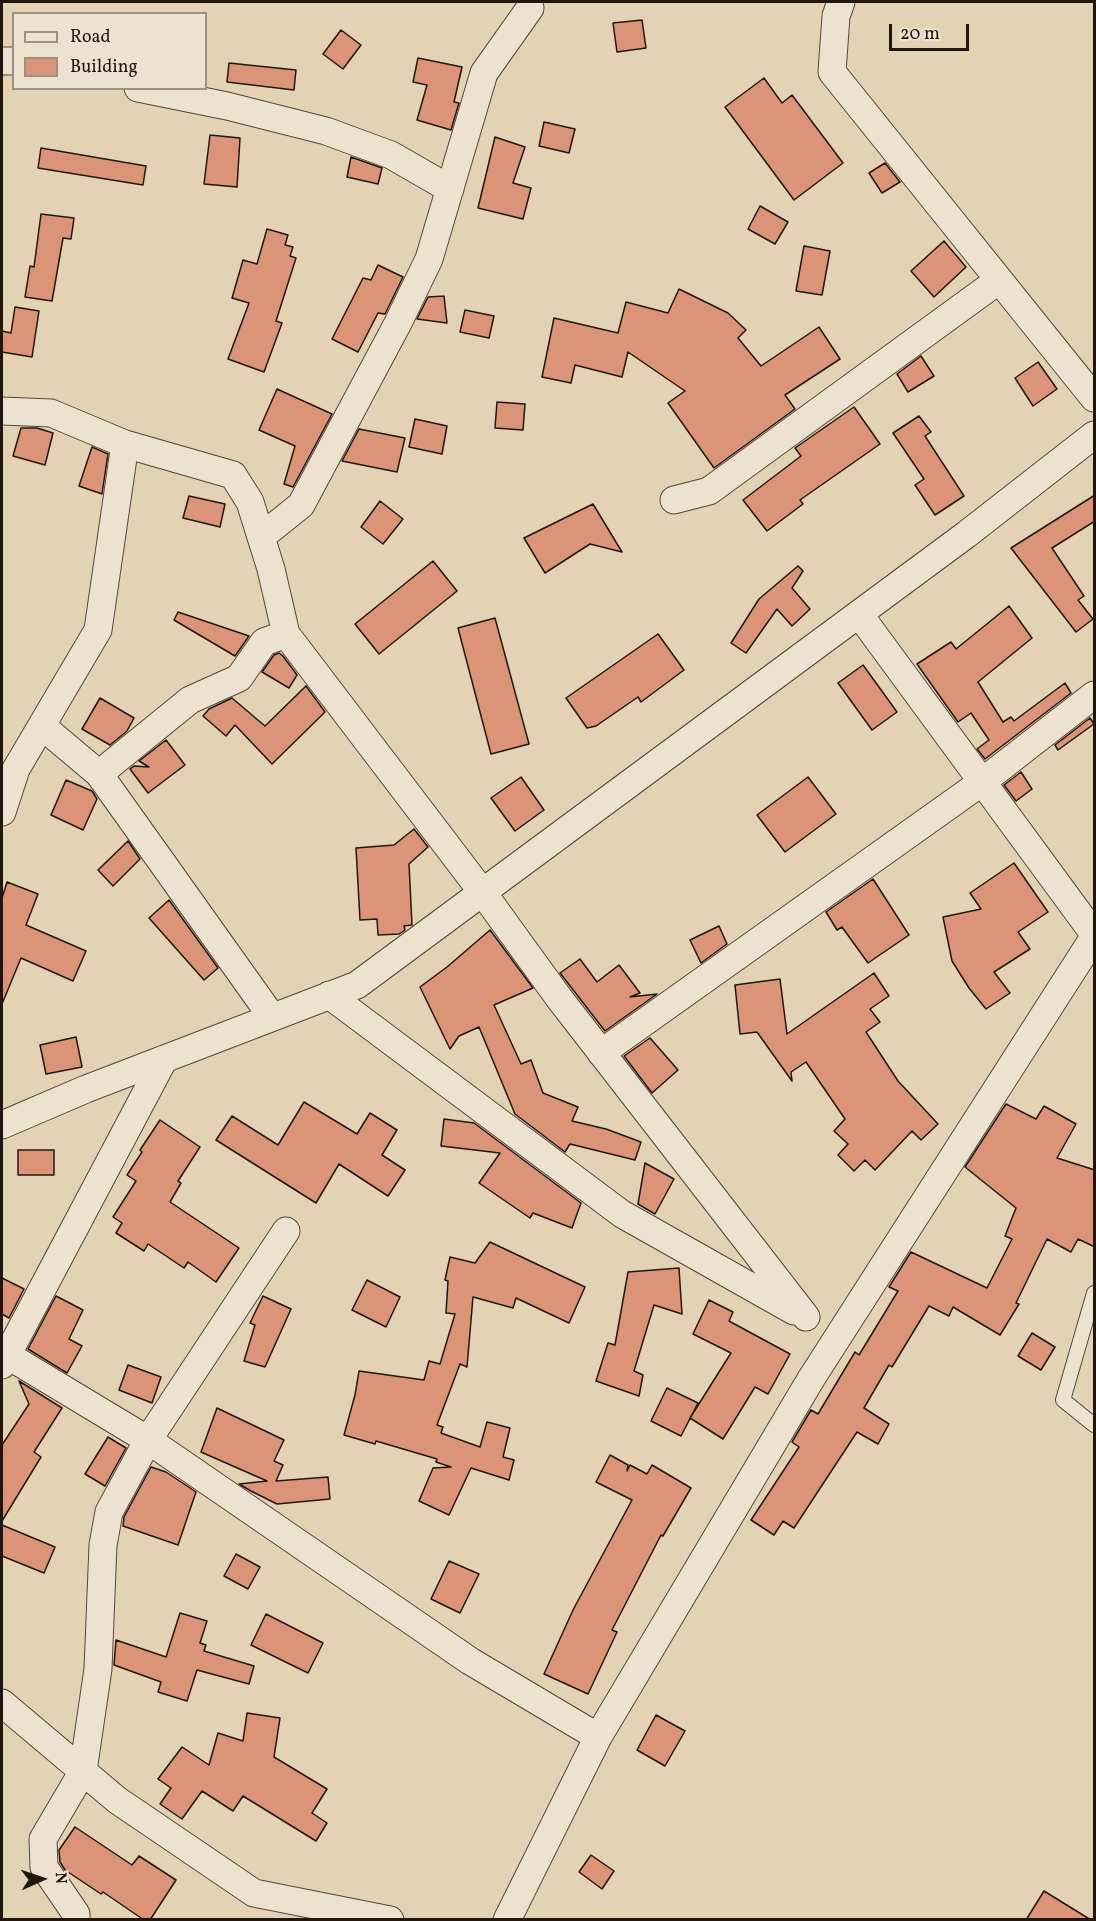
<!DOCTYPE html>
<style>
body{margin:0}
#map{position:relative;width:1096px;height:1921px;overflow:hidden;background:#e4d2b5;font-family:Vollkorn,serif}
canvas{display:block}
.frame{position:absolute;inset:0;border:3px solid #21170f;pointer-events:none}
.legend{position:absolute;left:12px;top:12px;width:195px;height:78px;box-sizing:border-box;background:#ede2cf;border:2px solid #9b9182;margin:0;padding:8px 10px;list-style:none;font-size:18px;color:#21170f}
.legend li{display:flex;align-items:center;gap:12px;height:30px}
.legend b{width:30px;border:2px solid #9b9182}
.north{position:absolute;left:12px;top:1849px;width:60px;height:60px;-webkit-text-stroke:4px #ede2cf;paint-order:stroke;rotate:87deg;font-size:16px;font-weight:700;line-height:24px;text-align:center;color:#21170f}
.north::after{content:'';display:block;margin:auto;width:21px;height:27px;background:#21170f;clip-path:polygon(50% 0,100% 100%,50% 72%,0 100%)}
.scale{position:absolute;left:889px;top:24px;width:80px;height:27px;box-sizing:border-box;border:3px solid #21170f;border-top:0;padding-left:8px;font-size:18px;line-height:21px;white-space:nowrap;color:#21170f;-webkit-text-stroke:4px #ede2cf;paint-order:stroke}
</style>
<div id="map">
<canvas width="1096" height="1921"></canvas>
<div class="frame"></div>
<ul class="legend">
<li><b style="height:8px;background:#ede2cf"></b>Road</li>
<li><b style="height:16px;background:#db9478"></b>Building</li>
</ul>
<div class="north">N</div>
<div class="scale">20 m</div>
</div>
<script>
const g = document.querySelector('canvas').getContext('2d');
g.lineJoin = 'round';
function fillPath(path, color) {
  g.fillStyle = color;
  g.fill(path, 'evenodd');
}
function toPath(rows) {
  const path = new Path2D();
  for (const r of rows) {
    path.moveTo(r[0], r[1]);
    for (let i = 2; i < r.length; i += 2) path.lineTo(r[i], r[i + 1]);
  }
  return path;
}
function stroke(path, color, width, dash) {
  g.strokeStyle = color;
  g.lineWidth = width;
  g.lineCap = dash ? 'butt' : 'round';
  g.setLineDash(dash || []);
  g.stroke(path);
}
const building = toPath([
 [642,20,646,48,617,52,613,23,642,20],
 [341,30,361,45,343,69,323,54,341,30],
 [418,58,462,67,454,102,459,103,451,130,417,120,427,85,413,82,418,58],
 [229,63,296,70,294,90,227,82,229,63],
 [764,78,782,103,792,95,843,163,794,200,725,107,764,78],
 [544,122,575,129,569,153,539,146,544,122],
 [210,135,240,138,237,187,204,184,210,135],
 [495,137,525,147,513,183,531,188,523,219,478,208,495,137],
 [41,148,146,166,143,185,38,168,41,148],
 [351,157,382,168,378,184,347,177,351,157],
 [885,163,900,182,882,193,869,173,885,163],
 [760,206,788,222,775,244,748,229,760,206],
 [41,214,74,218,71,239,63,238,52,301,25,297,30,266,34,267,41,214],
 [267,229,288,235,285,245,293,247,290,256,296,258,276,321,282,323,264,372,228,359,249,303,232,298,243,260,257,264,267,229],
 [944,241,966,267,934,297,911,271,944,241],
 [804,246,830,251,822,295,796,291,804,246],
 [378,265,403,277,385,314,378,313,358,352,332,339,363,278,371,280,378,265],
 [679,289,728,313,746,330,738,338,761,366,819,327,840,359,785,395,795,409,714,468,668,403,685,391,628,352,622,377,575,365,571,383,542,377,554,318,618,333,626,302,668,313,679,289],
 [444,296,447,323,417,319,428,297,444,296],
 [15,307,39,311,32,357,2,352,2,331,11,333,15,307],
 [465,310,494,316,489,338,460,332,465,310],
 [921,356,934,376,908,392,897,374,921,356],
 [1038,362,1057,389,1033,406,1015,378,1038,362],
 [277,389,332,414,293,487,284,484,295,446,259,430,277,389],
 [497,402,525,404,523,430,495,428,497,402],
 [854,407,880,444,800,500,803,504,767,531,743,500,801,456,795,448,854,407],
 [919,416,931,432,925,436,964,496,935,515,915,485,924,479,893,433,919,416],
 [415,419,447,426,442,454,409,447,415,419],
 [21,428,37,428,53,433,45,465,13,456,21,428],
 [359,429,405,438,397,472,342,461,359,429],
 [92,447,108,454,102,494,79,486,92,447],
 [1095,495,1095,521,1052,548,1084,596,1078,600,1093,619,1076,632,1011,548,1095,495],
 [189,496,225,504,220,527,183,518,189,496],
 [380,501,403,519,383,544,361,527,380,501],
 [593,504,622,552,590,544,545,573,524,538,593,504],
 [433,561,457,591,379,654,355,624,433,561],
 [798,566,803,571,792,588,810,609,792,626,777,609,746,653,731,643,759,599,798,566],
 [1009,606,1032,638,978,682,1003,722,1011,717,1014,721,1065,683,1071,693,985,759,977,749,989,740,971,713,958,722,917,664,951,642,956,649,1009,606],
 [178,612,246,635,249,636,235,656,174,620,178,612],
 [495,618,529,744,491,754,458,628,495,618],
 [658,634,684,670,641,702,638,697,596,726,587,728,566,698,658,634],
 [279,653,283,656,297,675,289,688,262,672,274,655,279,653],
 [863,665,897,712,872,730,838,683,863,665],
 [306,686,325,712,272,764,235,725,226,736,203,716,209,709,232,698,265,726,306,686],
 [100,698,134,718,127,731,110,745,82,729,100,698],
 [1090,718,1094,724,1058,750,1055,745,1090,718],
 [166,740,185,765,148,793,130,769,134,766,149,767,139,761,166,740],
 [1021,772,1032,789,1016,801,1004,785,1021,772],
 [521,777,544,810,515,831,491,798,521,777],
 [808,777,836,814,785,852,757,815,808,777],
 [66,780,92,791,97,799,83,830,51,815,66,780],
 [414,829,428,847,409,864,412,925,404,926,405,930,399,934,378,935,377,919,360,920,356,848,394,845,414,829],
 [128,841,140,859,113,886,98,870,128,841],
 [1014,863,1048,912,1018,932,1030,949,994,972,1010,993,986,1009,969,988,952,961,943,917,981,909,970,893,1014,863],
 [873,879,909,935,868,963,842,927,837,930,826,912,873,879],
 [7,882,38,894,26,925,86,951,73,981,21,958,2,1004,2,898,7,882],
 [169,900,218,968,204,980,149,918,169,900],
 [719,926,727,944,701,963,690,940,719,926],
 [490,930,533,988,494,1005,521,1064,531,1060,543,1093,578,1107,572,1121,606,1129,641,1142,635,1160,570,1144,565,1152,515,1114,479,1027,459,1036,450,1049,420,987,447,967,490,930],
 [580,959,597,982,619,965,640,993,630,997,657,994,605,1031,560,973,580,959],
 [874,973,889,996,870,1009,880,1022,866,1032,898,1081,938,1124,921,1140,912,1131,875,1170,865,1160,854,1171,838,1155,848,1144,834,1131,845,1119,806,1062,791,1072,792,1081,757,1032,740,1034,735,985,780,979,787,1034,874,973],
 [76,1037,82,1067,46,1074,40,1045,76,1037],
 [650,1038,678,1070,652,1093,624,1056,650,1038],
 [304,1102,357,1134,370,1113,397,1130,382,1155,405,1170,388,1196,339,1164,316,1203,216,1140,232,1116,278,1145,304,1102],
 [1006,1104,1036,1119,1044,1106,1076,1124,1057,1158,1095,1170,1095,1247,1078,1239,1071,1252,1047,1239,1016,1303,1019,1304,1000,1335,953,1307,949,1316,929,1306,892,1367,889,1365,864,1408,889,1424,878,1444,857,1432,794,1528,783,1521,774,1535,751,1520,799,1447,792,1442,811,1410,818,1414,855,1352,859,1355,898,1291,889,1287,911,1252,987,1288,1012,1239,1005,1236,1016,1208,965,1167,1006,1104],
 [444,1119,474,1123,581,1203,572,1228,533,1213,530,1218,479,1183,500,1153,441,1146,444,1119],
 [160,1120,200,1147,178,1181,181,1183,170,1202,239,1248,216,1282,188,1262,184,1268,148,1244,144,1251,116,1233,122,1223,113,1217,136,1181,127,1175,142,1152,140,1150,160,1120],
 [18,1150,54,1150,54,1175,18,1175,18,1150],
 [645,1163,674,1179,655,1214,638,1204,645,1163],
 [490,1242,585,1287,569,1323,516,1298,513,1308,473,1297,467,1367,460,1364,437,1425,443,1427,441,1433,480,1447,487,1422,510,1428,503,1457,514,1460,509,1480,471,1468,449,1515,419,1501,433,1468,451,1467,436,1462,437,1459,376,1441,375,1444,344,1435,355,1395,359,1371,424,1380,429,1361,440,1364,455,1314,446,1313,448,1281,445,1280,450,1257,475,1263,490,1242],
 [679,1268,682,1314,654,1305,634,1371,643,1375,639,1396,596,1381,608,1343,615,1345,628,1272,679,1268],
 [2,1278,24,1289,9,1318,2,1314,2,1278],
 [367,1280,400,1297,386,1327,352,1310,367,1280],
 [56,1296,83,1310,69,1339,82,1346,67,1373,28,1349,56,1296],
 [263,1296,291,1309,265,1367,244,1361,255,1325,250,1323,263,1296],
 [709,1300,733,1312,729,1321,790,1354,768,1394,755,1387,723,1439,690,1418,731,1353,693,1334,709,1300],
 [1032,1333,1055,1347,1041,1370,1018,1356,1032,1333],
 [128,1365,161,1377,152,1403,119,1390,128,1365],
 [19,1381,62,1408,34,1452,41,1457,2,1521,2,1445,29,1404,19,1381],
 [667,1388,698,1403,681,1436,651,1421,667,1388],
 [217,1408,284,1440,274,1461,283,1465,276,1481,328,1477,330,1499,277,1504,251,1491,239,1484,267,1481,201,1452,217,1408],
 [108,1437,126,1448,105,1486,85,1474,108,1437],
 [610,1455,628,1465,627,1471,630,1465,647,1474,652,1465,691,1488,663,1536,661,1535,612,1630,617,1632,588,1694,544,1674,573,1610,632,1500,596,1482,610,1455],
 [151,1467,166,1472,196,1492,178,1545,123,1526,124,1517,151,1467],
 [2,1525,55,1547,44,1573,2,1556,2,1525],
 [236,1554,260,1567,248,1589,224,1576,236,1554],
 [449,1561,479,1574,460,1613,431,1599,449,1561],
 [180,1613,207,1621,200,1643,206,1645,204,1651,254,1666,249,1684,197,1670,187,1701,158,1692,161,1682,114,1665,116,1640,166,1657,180,1613],
 [266,1614,323,1643,308,1673,251,1645,266,1614],
 [247,1713,280,1718,274,1757,327,1789,312,1813,327,1823,316,1841,243,1796,233,1811,202,1791,182,1819,160,1804,171,1788,158,1779,182,1747,209,1765,218,1733,243,1741,247,1713],
 [656,1715,685,1731,665,1766,637,1750,656,1715],
 [75,1827,132,1865,139,1856,176,1880,150,1920,144,1920,103,1892,101,1894,65,1870,60,1862,59,1850,75,1827],
 [591,1855,614,1871,602,1889,579,1872,591,1855],
 [1044,1891,1091,1920,1026,1920,1044,1891]
]);
fillPath(building, '#db9478');
stroke(building, '#21170f', 1.5);
const lane = toPath([
 [1094,1293,1063,1400,1094,1425]
]);
const street = toPath([
 [841,2,836,16,832,72,1094,398],
 [2,61,14,61],
 [138,88,227,106,326,131,391,155,450,189],
 [2,411,51,413,125,444,233,475,250,502,271,569,286,634,483,893,559,998,806,1317],
 [674,500,709,491,999,280],
 [261,537,301,505,398,323,429,259,484,73,530,8],
 [859,614,1094,934],
 [42,726,99,774,272,1017],
 [99,774,190,700,239,678,264,642,286,634],
 [2,812,16,769,98,630,125,444],
 [329,995,622,1214,794,1311],
 [601,1053,982,782,1094,695],
 [2,1125,86,1089,357,985,967,534,1094,435],
 [2,1352,148,1440,470,1661,598,1737],
 [2,1365,164,1059],
 [2,1703,117,1800,254,1893,390,1920],
 [76,1920,76,1914,44,1867,43,1839,83,1771,98,1669,103,1545,109,1512,148,1440,286,1231],
 [507,1920,598,1737,811,1379,1094,937]
]);
stroke(lane, '#524638', 16);
stroke(street, '#524638', 29);
stroke(lane, '#ede2cf', 14);
stroke(street, '#ede2cf', 27);
</script>
